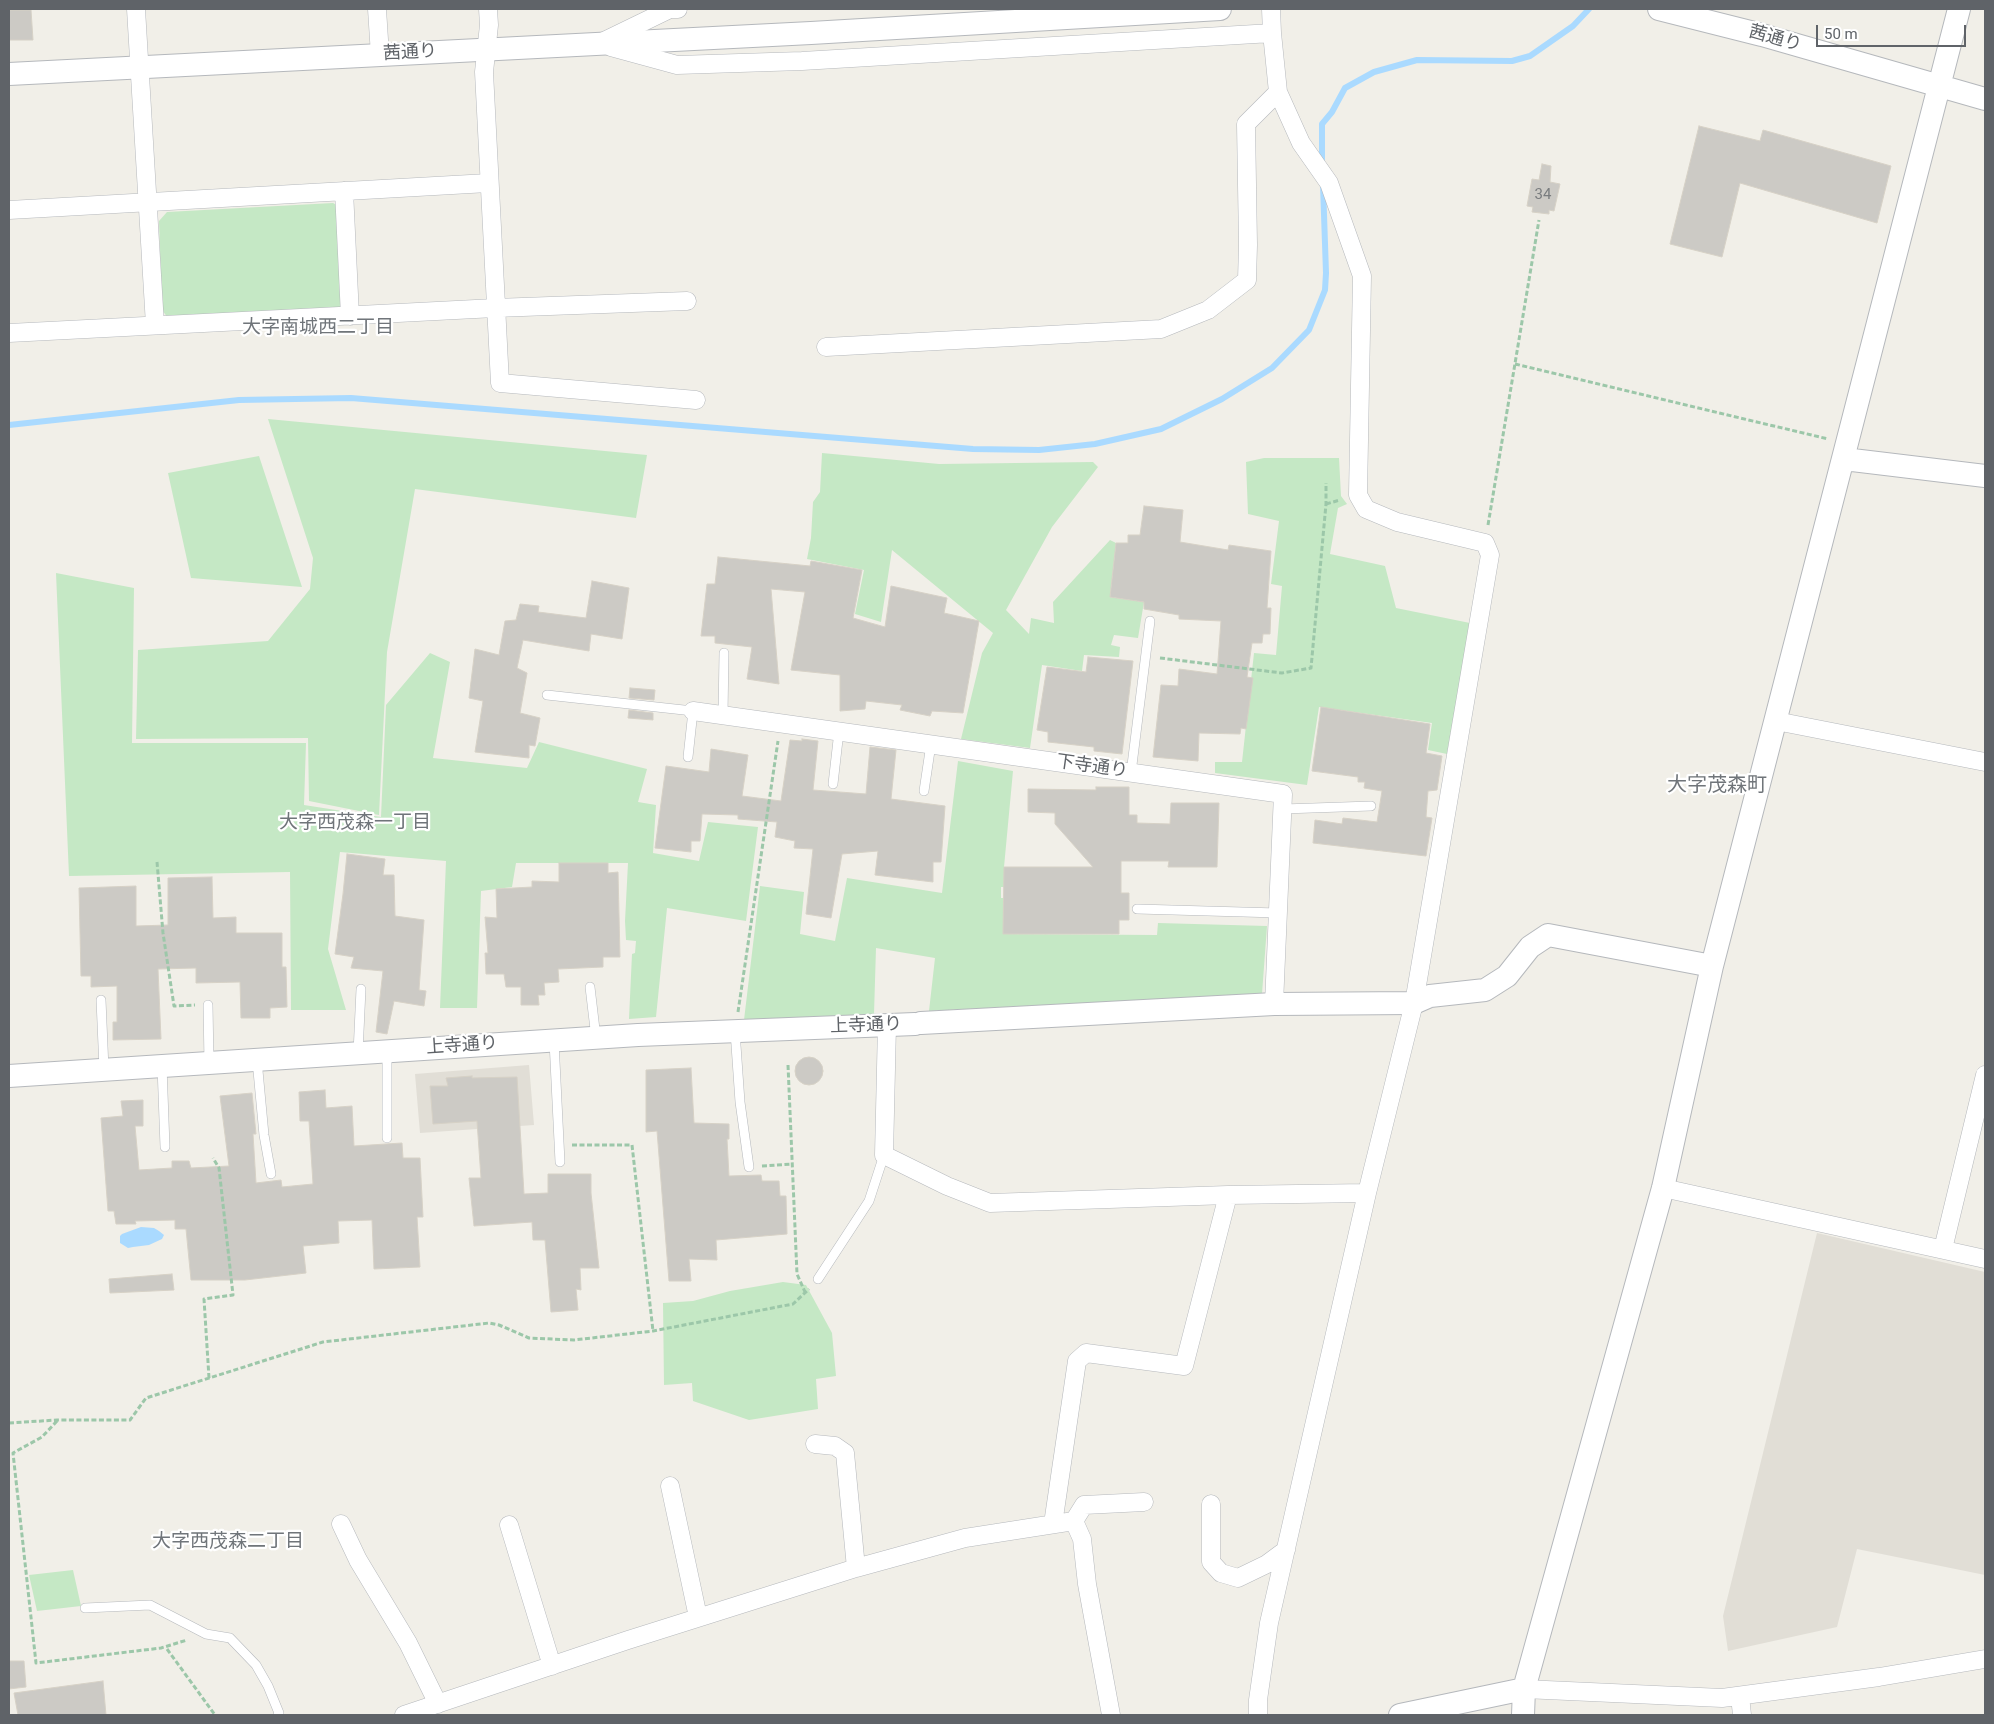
<!DOCTYPE html>
<meta charset="utf-8">
<style>
body{margin:0}
#map{position:relative;width:1994px;height:1724px;overflow:hidden;background:#f1efe8;font-family:Roboto,sans-serif}
canvas{display:block}
.frame{position:absolute;inset:0;border:10px solid #5f6368;pointer-events:none}
.scale{position:absolute;left:1816px;top:25px;width:150px;height:22px;box-sizing:border-box;border:2px solid #5f6368;border-top:0;padding-left:6px;font-size:15px;line-height:18px;white-space:nowrap;color:#5f6368;-webkit-text-stroke:4px #fff;paint-order:stroke}
</style>
<div id="map">
<canvas width="1994" height="1724"></canvas>
<div class="frame"></div>
<div class="scale">50 m</div>
</div>
<script>
const g = document.querySelector('canvas').getContext('2d');
g.lineJoin = 'round';
function fillPath(path, color) {
  g.fillStyle = color;
  g.fill(path, 'evenodd');
}
function toPath(rows) {
  const path = new Path2D();
  for (const r of rows) {
    if (r.length === 3) {
      path.moveTo(r[0] + r[2], r[1]);
      path.arc(r[0], r[1], r[2], 0, 2 * Math.PI);
      continue;
    }
    path.moveTo(r[0], r[1]);
    for (let i = 2; i < r.length; i += 2) path.lineTo(r[i], r[i + 1]);
  }
  return path;
}
function stroke(path, color, width, dash) {
  g.strokeStyle = color;
  g.lineWidth = width;
  g.lineCap = dash ? 'butt' : 'round';
  g.setLineDash(dash || []);
  g.stroke(path);
}
function drawText(font, color, halo, rows, align = 'center') {
  g.font = font + ' Roboto,"Noto Sans JP",sans-serif';
  g.lineWidth = 4.5;
  g.setLineDash([]);
  g.textBaseline = 'middle';
  g.strokeStyle = halo;
  g.fillStyle = color;
  for (const [text, x, y, turn = 0] of rows) {
    g.save();
    g.translate(x, y);
    g.rotate((+turn || 0) * Math.PI / 180);
    g.textAlign = isNaN(turn) ? turn : align;
    if (halo) g.strokeText(text, 0, 0);
    g.fillText(text, 0, 0);
    g.restore();
  }
}
fillPath(toPath([
 [529,1065,534,1125,420,1133,415,1074],
 [1817,1233,1985,1272,1985,1575,1857,1549,1837,1627,1728,1651,1723,1616]
]), '#e1ded6');
fillPath(toPath([
 [333,203,342,208,343,302,339,310,168,318,162,310,159,221,167,212],
 [268,419,647,455,636,518,415,489,387,652,379,815,309,801,308,738,136,739,138,650,268,641,310,589,313,558],
 [822,453,939,464,1093,462,1098,467,1052,527,1006,610,1029,634,1031,618,1054,623,1053,602,1110,540,1116,543,1110,597,1144,602,1138,638,1114,635,1111,645,1120,647,1119,657,1084,655,1082,671,1042,665,1030,748,961,739,982,653,993,633,892,550,881,622,855,614,864,570,807,559,811,538,813,502,820,492],
 [259,456,302,587,191,578,168,473],
 [1264,458,1339,458,1341,496,1347,504,1338,508,1330,554,1385,566,1396,608,1470,623,1447,754,1428,750,1432,723,1319,707,1307,785,1215,773,1215,762,1242,762,1254,653,1276,655,1282,586,1271,584,1279,521,1248,514,1246,462],
 [56,573,134,588,132,743,306,743,304,805,381,817,386,705,430,653,450,662,433,758,527,768,539,742,647,769,638,802,656,805,653,853,699,861,708,822,758,827,746,921,667,908,656,1017,629,1019,632,954,635,953,636,941,626,940,625,921,628,863,516,863,512,887,481,891,477,1008,440,1008,446,861,340,852,328,949,346,1010,291,1010,290,872,69,876],
 [958,761,1013,771,1004,867,1004,887,1001,887,1001,898,1004,898,1004,934,1157,935,1158,923,1267,926,1262,994,929,1011,935,958,876,948,874,1014,744,1020,760,886,804,892,800,934,835,941,847,878,942,893],
 [783,1282,806,1285,832,1333,836,1376,816,1379,818,1409,749,1420,693,1401,692,1383,664,1385,663,1303,693,1301,730,1291],
 [73,1570,81,1606,37,1611,29,1575]
]), '#c5e8c5');
fillPath(toPath([
 [141,1227,154,1228,159,1231,164,1235,162,1239,149,1245,133,1247,128,1248,120,1243,120,1236,122,1234]
]), '#aadaff');
stroke(toPath([
 [1322,165,1322,124,1332,112,1345,88,1374,72,1417,60,1512,61,1530,56,1573,26,1589,9],
 [9,425,239,400,351,398,973,449,1039,450,1095,444,1161,429,1222,399,1272,368,1309,330,1325,290,1326,273,1323,185]
]), '#aadaff', 6);
const building = toPath([
 [9,10,31,10,33,40,9,40,9,10],
 [1699,126,1760,141,1763,130,1891,166,1877,223,1740,183,1722,257,1670,244,1699,126],
 [1542,164,1551,166,1550,182,1560,184,1554,211,1549,210,1549,214,1532,212,1533,207,1527,206,1532,179,1539,180,1542,164],
 [1144,506,1183,510,1180,542,1228,550,1229,545,1271,551,1267,608,1271,608,1270,634,1263,634,1262,643,1252,643,1247,677,1253,678,1246,729,1241,728,1240,734,1199,733,1198,761,1153,757,1161,685,1178,686,1179,669,1217,674,1221,621,1179,619,1179,615,1144,609,1144,602,1110,597,1116,543,1128,543,1128,535,1140,535,1144,506],
 [718,557,810,566,811,561,862,570,853,618,885,627,891,586,947,598,944,613,979,621,963,713,932,711,930,716,900,710,902,705,866,701,865,709,840,711,840,675,791,670,805,592,771,589,779,684,747,679,752,647,715,643,715,636,701,636,707,584,715,584,718,557],
 [592,581,629,588,622,639,591,634,589,651,523,640,517,668,527,673,520,713,540,718,535,746,529,745,529,758,475,752,483,701,469,698,475,649,499,655,505,621,516,620,520,604,539,606,538,612,586,618,592,581],
 [1088,657,1133,661,1122,754,1094,751,1094,747,1048,742,1048,732,1037,730,1047,667,1086,672,1088,657],
 [630,688,655,690,654,700,629,698,630,688],
 [1321,707,1430,724,1426,753,1442,756,1437,790,1428,791,1426,817,1432,818,1426,856,1313,843,1315,820,1342,824,1343,818,1377,822,1382,791,1364,788,1365,782,1358,782,1358,777,1312,771,1321,707],
 [629,710,653,713,653,720,628,718,629,710],
 [802,739,818,741,813,790,866,794,870,747,896,750,891,799,945,806,941,862,933,862,933,882,875,875,878,851,842,854,831,918,806,914,813,849,794,848,795,841,775,837,777,822,738,819,738,815,702,814,700,841,691,841,691,852,655,848,666,766,709,772,711,749,748,755,742,796,781,801,790,740,802,741,802,739],
 [1096,787,1129,787,1129,815,1137,815,1137,823,1170,824,1171,803,1219,803,1217,867,1168,867,1169,861,1121,861,1121,893,1129,893,1129,920,1119,920,1119,934,1003,934,1004,867,1093,867,1055,824,1055,813,1028,812,1028,789,1096,790,1096,787],
 [347,854,385,859,383,875,394,875,395,916,424,920,419,990,426,991,424,1006,394,1001,387,1034,376,1032,383,971,351,968,354,957,335,954,343,894,347,854],
 [559,863,608,863,608,873,618,872,620,957,603,957,603,967,558,969,559,982,544,983,545,995,538,995,539,1005,521,1005,521,987,506,987,504,974,486,974,485,953,488,953,485,917,497,918,496,889,532,887,532,881,559,882,559,863],
 [212,877,213,918,236,917,236,933,282,933,282,967,286,967,287,1007,270,1008,270,1018,241,1018,240,982,196,983,196,968,158,969,161,1039,113,1040,113,1022,117,1022,117,986,91,987,91,976,81,976,79,888,136,886,136,926,168,925,168,878,212,877],
 [809,1071,14],
 [691,1068,694,1123,729,1124,729,1139,727,1139,729,1176,761,1175,762,1181,779,1181,780,1196,786,1196,787,1234,716,1240,717,1260,689,1259,691,1281,669,1281,657,1131,646,1132,646,1070,691,1068],
 [472,1076,472,1078,517,1077,524,1194,548,1193,548,1174,591,1174,591,1193,599,1268,580,1268,581,1290,576,1289,578,1310,551,1312,545,1240,533,1240,532,1222,474,1226,469,1178,481,1178,477,1121,433,1124,430,1086,448,1086,446,1078,472,1076],
 [325,1090,326,1108,352,1106,354,1146,402,1143,403,1158,420,1158,423,1217,417,1217,420,1267,374,1269,372,1220,338,1221,339,1243,303,1246,306,1273,245,1280,191,1280,186,1229,175,1229,175,1220,135,1221,136,1224,116,1224,114,1211,108,1211,101,1118,123,1116,121,1101,143,1100,143,1126,135,1126,139,1170,172,1168,172,1161,189,1161,191,1168,229,1166,220,1096,252,1093,256,1134,253,1134,256,1183,281,1180,282,1187,313,1184,309,1121,300,1121,299,1092,325,1090],
 [172,1274,174,1290,110,1293,109,1279,172,1274],
 [9,1661,24,1661,26,1687,9,1689,9,1661],
 [103,1681,106,1715,18,1715,14,1693,103,1681]
]);
fillPath(building, '#cccac5');
stroke(building, '#d6d1c6', 1);
const service = toPath([
 [547,695,693,711,688,757],
 [723,715,724,653],
 [1131,773,1150,621],
 [833,784,839,731],
 [924,791,931,744],
 [1283,809,1371,806],
 [1137,909,1278,913],
 [590,987,596,1038],
 [101,1000,104,1069],
 [208,1005,209,1063],
 [735,1031,740,1102,749,1167],
 [554,1041,560,1162],
 [358,1053,361,989],
 [257,1060,264,1135,271,1174],
 [162,1066,165,1147],
 [387,1138,387,1051],
 [818,1279,869,1201,884,1155],
 [85,1608,150,1605,206,1634,230,1638,256,1665,268,1686,279,1713,278,1715]
]);
const minor = toPath([
 [136,9,155,325],
 [377,9,380,55],
 [488,9,489,25,484,72,500,383,696,400],
 [604,41,670,9,678,9],
 [611,47,677,65,802,61,1272,33],
 [344,191,350,316],
 [9,210,488,183],
 [9,333,495,308,687,301],
 [826,347,1161,329,1208,310,1247,280,1248,245,1246,124,1278,92],
 [693,711,1283,794,1274,1004],
 [1776,721,1985,762],
 [887,1025,884,1155,947,1186,990,1203,1228,1195,1184,1366,1086,1353,1077,1361,1053,1524],
 [1663,1188,1985,1259],
 [1228,1195,1367,1193],
 [1943,1249,1985,1075],
 [815,1444,835,1446,845,1453,856,1568],
 [670,1486,698,1617],
 [1211,1504,1211,1562,1221,1573,1238,1578,1267,1564,1286,1550],
 [1074,1521,1082,1539,1087,1584,1111,1715],
 [341,1524,358,1560,408,1643,438,1704],
 [509,1525,552,1666],
 [1524,1689,1722,1698,1879,1677,1985,1659],
 [1740,1696,1742,1715],
 [404,1715,628,1640,856,1568,965,1538,1074,1521,1084,1505,1144,1502],
 [1258,1715,1258,1700,1269,1623,1367,1193,1414,1003,1490,555,1485,543,1397,522,1366,509,1358,495,1362,276,1329,183,1301,143,1278,92,1272,33,1271,9]
]);
const tertiary = toPath([
 [1659,9,1762,35,1985,99],
 [9,74,811,33,1220,9],
 [1844,459,1985,476],
 [921,1023,1274,1004,1414,1003,1430,996,1485,990,1507,976,1530,947,1548,935,1712,966],
 [9,1076,638,1035,915,1024],
 [1400,1715,1524,1689],
 [1523,1715,1524,1689,1663,1188,1712,966,1959,9]
]);
stroke(service, '#b5b8bc', 10);
stroke(minor, '#b5b8bc', 19);
stroke(tertiary, '#b5b8bc', 24);
stroke(toPath([
 [1515,364,1828,439],
 [1326,504,1340,500],
 [1488,525,1539,220],
 [1160,658,1282,673,1311,668,1326,504,1326,483],
 [157,862,163,933,174,1006,195,1005],
 [738,1012,778,741],
 [788,1065,797,1274,805,1292],
 [572,1145,632,1145,653,1331],
 [762,1166,792,1164],
 [209,1378,204,1299,233,1295,219,1168,213,1158],
 [57,1421,42,1437,13,1453,36,1663,161,1648,187,1640],
 [9,1423,57,1420,130,1420,146,1398,323,1342,489,1323,499,1325,529,1338,574,1340,653,1331,793,1304,809,1289],
 [167,1649,215,1715]
]), '#9cc7a9', 3, [5, 2.5]);
stroke(service, '#fff', 9);
stroke(minor, '#fff', 18);
stroke(tertiary, '#fff', 22);
drawText('15px', '#7a7d7f', null, [
 ["34",1543,195]
]);
drawText('18px', '#5f6368', '#fff', [
 ["茜通り",1775,39,16],
 ["茜通り",410,53,-3],
 ["下寺通り",1092,767,8],
 ["上寺通り",866,1026,-2],
 ["上寺通り",462,1046,-4]
]);
drawText('19px', '#70757a', '#fff', [
 ["大字南城西二丁目",318,328],
 ["大字西茂森一丁目",355,823],
 ["大字西茂森二丁目",228,1542]
]);
drawText('20px', '#70757a', '#fff', [
 ["大字茂森町",1717,786]
]);
</script>
